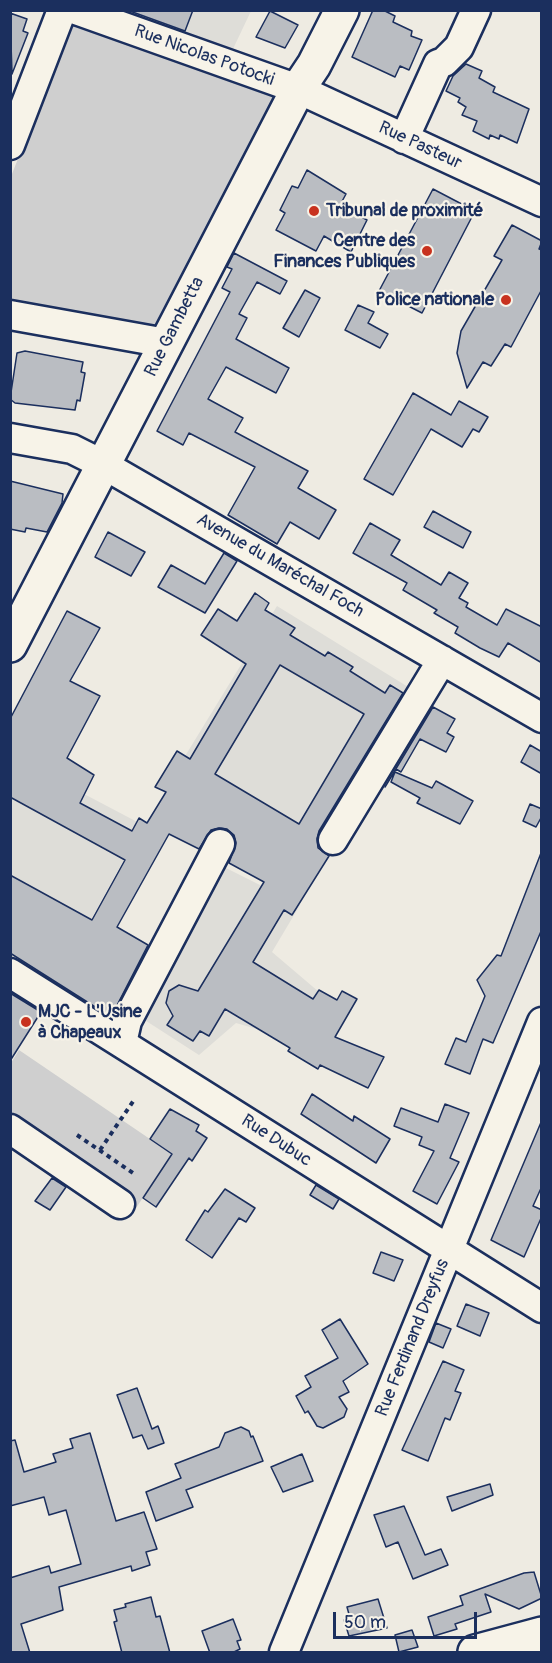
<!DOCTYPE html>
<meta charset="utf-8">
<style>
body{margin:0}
#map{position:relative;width:552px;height:1663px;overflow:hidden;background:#eeebe2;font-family:Pangolin,sans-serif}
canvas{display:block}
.frame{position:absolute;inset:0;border:12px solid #1b2f5e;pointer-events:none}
.scale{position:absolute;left:333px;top:1612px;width:144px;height:27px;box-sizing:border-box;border:3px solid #1b2f5e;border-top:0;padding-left:8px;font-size:18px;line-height:21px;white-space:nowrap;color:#1b2f5e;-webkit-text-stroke:4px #f7f3e8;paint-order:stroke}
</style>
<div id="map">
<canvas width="552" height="1663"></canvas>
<div class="frame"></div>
<div class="scale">50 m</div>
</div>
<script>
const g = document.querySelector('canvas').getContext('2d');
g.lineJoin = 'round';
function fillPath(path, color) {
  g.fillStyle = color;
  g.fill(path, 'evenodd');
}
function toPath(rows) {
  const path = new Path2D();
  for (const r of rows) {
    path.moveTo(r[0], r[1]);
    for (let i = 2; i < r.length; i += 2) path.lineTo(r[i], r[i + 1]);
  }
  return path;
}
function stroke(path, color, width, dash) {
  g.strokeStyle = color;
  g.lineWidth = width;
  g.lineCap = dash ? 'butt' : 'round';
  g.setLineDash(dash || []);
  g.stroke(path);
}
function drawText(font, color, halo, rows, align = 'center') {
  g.font = font + ' Pangolin,sans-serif';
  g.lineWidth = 4.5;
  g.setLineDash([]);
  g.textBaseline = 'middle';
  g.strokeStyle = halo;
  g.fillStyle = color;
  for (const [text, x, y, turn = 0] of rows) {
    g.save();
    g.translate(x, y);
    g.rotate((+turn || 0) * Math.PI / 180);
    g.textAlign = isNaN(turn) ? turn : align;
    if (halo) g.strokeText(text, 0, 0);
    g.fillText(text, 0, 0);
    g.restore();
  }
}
fillPath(toPath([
 [116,11,251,11,232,51],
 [277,606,426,698,324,866,242,829,171,779],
 [10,755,143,825,65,967,11,931],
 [220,865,300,905,272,952,319,992,288,1038,236,1023,199,1055,140,1017]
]), '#deddd8');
fillPath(toPath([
 [72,22,267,87,279,98,162,325,148,328,11,304,10,179],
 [19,1050,172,1154,136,1208,11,1123,11,1063]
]), '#cfcfcf');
const building = toPath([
 [127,10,193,10,185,31,127,10],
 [373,10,383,10,395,16,393,22,412,31,411,36,422,40,409,70,400,66,395,77,352,57,373,10],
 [270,11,298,25,285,48,256,37,270,11],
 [10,13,27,19,23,31,28,33,12,74,10,13],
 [466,64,482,71,479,78,495,87,493,92,529,109,517,143,500,135,499,139,490,135,489,139,473,131,477,121,462,115,466,107,458,102,460,98,446,91,453,76,466,64],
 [307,170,346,194,340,205,367,220,351,252,324,236,316,251,276,230,285,213,280,210,292,186,298,188,307,170],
 [433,189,475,211,422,313,379,291,433,189],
 [512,225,542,241,539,249,542,250,542,289,511,347,505,344,491,366,483,362,467,388,457,353,461,331,502,260,494,256,512,225],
 [234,253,287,281,280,294,257,282,239,314,247,318,236,339,289,368,276,393,226,367,208,399,243,418,235,432,308,471,298,488,336,510,319,539,290,522,277,544,228,515,255,467,189,433,183,445,157,431,230,292,222,288,232,269,227,267,234,253],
 [305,290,320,298,299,337,283,328,305,290],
 [358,305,374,312,368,323,388,334,380,348,345,330,358,305],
 [25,351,83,362,81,372,85,373,80,401,77,400,75,410,15,403,10,399,17,353,25,351],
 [413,393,451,415,459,401,488,417,479,432,473,429,462,447,431,429,393,495,364,479,413,393],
 [10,481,63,494,62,503,47,532,26,528,25,532,10,529,10,481],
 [433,511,471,532,463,548,424,527,433,511],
 [370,523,400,540,391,555,441,585,449,572,468,583,459,598,468,603,466,607,497,625,506,609,542,627,542,663,508,643,499,657,480,648,455,633,458,627,434,613,437,610,403,590,407,583,353,553,370,523],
 [108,532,145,552,131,576,95,557,108,532],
 [224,553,237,561,205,613,158,587,171,565,205,584,224,553],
 [255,593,269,603,265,610,295,628,290,635,325,656,328,652,353,667,350,671,385,693,390,685,403,693,319,831,317,839,318,848,329,856,292,915,284,910,253,962,313,999,319,990,337,1000,342,991,357,999,335,1037,384,1057,368,1088,320,1065,318,1069,288,1051,290,1048,225,1009,209,1036,200,1031,193,1041,167,1025,173,1016,166,1003,169,991,179,985,198,991,264,882,229,863,236,843,234,835,227,829,219,828,211,830,199,849,169,834,117,927,148,945,111,1017,10,953,10,875,92,920,125,860,10,797,10,719,67,611,100,628,70,681,100,696,67,758,94,775,80,803,132,831,139,818,147,823,166,792,155,787,177,751,190,759,246,664,201,635,218,609,237,621,255,593],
 [280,665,364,714,299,824,215,774,280,665],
 [433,707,455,719,447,733,454,737,446,752,420,739,401,772,396,769,385,787,433,707],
 [530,745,542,752,542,774,521,762,530,745],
 [395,772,432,788,436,781,473,801,460,824,417,803,420,798,391,782,395,772],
 [530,804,542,809,542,816,536,827,523,821,530,804],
 [541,853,542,929,493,1043,483,1039,470,1074,445,1064,456,1038,466,1042,485,996,477,980,497,955,501,956,541,853],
 [10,993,41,1012,10,1061,10,993],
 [312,1094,353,1121,354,1116,390,1139,376,1163,301,1114,312,1094],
 [445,1104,469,1113,450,1158,459,1162,437,1204,413,1191,434,1151,419,1145,422,1137,394,1126,401,1108,438,1122,445,1104],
 [170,1109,199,1125,196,1131,207,1138,192,1161,189,1158,156,1207,143,1198,172,1154,150,1139,170,1109],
 [542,1120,542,1186,533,1206,542,1210,542,1216,524,1257,491,1240,542,1120],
 [52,1178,66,1187,50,1210,35,1201,52,1178],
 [316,1185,339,1199,333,1209,310,1195,316,1185],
 [225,1189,255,1208,246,1222,239,1218,212,1258,186,1240,205,1210,208,1212,225,1189],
 [381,1252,403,1260,394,1281,373,1273,381,1252],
 [466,1304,489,1313,480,1336,457,1326,466,1304],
 [340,1319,368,1364,343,1381,349,1392,339,1397,347,1409,344,1417,323,1428,317,1426,308,1411,305,1413,296,1396,311,1387,305,1376,338,1358,322,1330,340,1319],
 [436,1323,451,1329,443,1348,429,1342,436,1323],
 [443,1361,464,1370,455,1391,461,1393,450,1420,445,1418,428,1461,402,1450,443,1361],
 [137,1388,152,1429,158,1426,164,1443,148,1449,142,1435,133,1438,117,1395,137,1388],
 [241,1427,249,1431,251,1437,253,1436,263,1461,186,1490,193,1507,156,1521,146,1492,181,1478,175,1464,219,1447,225,1433,241,1427],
 [90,1433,116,1521,144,1512,157,1549,146,1552,150,1565,132,1571,131,1566,59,1587,63,1610,21,1624,30,1653,10,1653,10,1578,49,1566,51,1573,81,1564,66,1510,49,1515,44,1497,10,1506,10,1441,15,1440,24,1472,56,1462,53,1454,73,1448,70,1439,90,1433],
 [302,1454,313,1481,283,1492,271,1467,302,1454],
 [490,1484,493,1495,452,1511,447,1497,490,1484],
 [404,1506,425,1555,441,1549,448,1565,413,1579,398,1542,386,1547,374,1515,404,1506],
 [534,1572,542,1598,519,1609,485,1594,491,1612,455,1624,457,1629,434,1636,428,1617,463,1605,460,1596,524,1573,534,1572],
 [151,1597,156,1617,160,1616,170,1653,122,1653,114,1622,117,1621,114,1610,126,1607,125,1604,151,1597],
 [378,1599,387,1628,349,1636,344,1620,350,1618,347,1607,378,1599],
 [233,1619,241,1640,237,1641,240,1649,232,1653,210,1653,202,1631,233,1619],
 [412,1630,418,1647,399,1652,395,1635,412,1630]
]);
fillPath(building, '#babdc2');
stroke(building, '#1b2f5e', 1.5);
const minor = toPath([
 [76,10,298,89,542,202],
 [404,139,438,64,444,62,459,47,476,10],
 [10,145,62,10],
 [10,315,166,343],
 [10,438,72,449,104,465,542,718],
 [333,840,442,660],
 [10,973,542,1308],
 [122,1043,127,1021,220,844],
 [10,1129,120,1204],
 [284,1652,542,1022]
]);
const major = toPath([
 [10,645,298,89,314,65,342,10],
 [475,1652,542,1634]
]);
stroke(minor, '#1b2f5e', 33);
stroke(major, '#1b2f5e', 38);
stroke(toPath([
 [77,1135,133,1173],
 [100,1150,134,1100]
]), '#1b2f5e', 4, [4.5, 4.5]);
stroke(minor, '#f7f3e8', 28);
stroke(major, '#f7f3e8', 33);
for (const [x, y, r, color] of [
 [314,211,6,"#c8321e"],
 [427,251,6,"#c8321e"],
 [506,300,6,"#c8321e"],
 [26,1022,6,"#c8321e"]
]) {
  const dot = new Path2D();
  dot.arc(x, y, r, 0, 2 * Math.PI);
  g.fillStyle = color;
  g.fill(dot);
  stroke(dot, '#f7f3e8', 2);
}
drawText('18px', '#1b2f5e', '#f7f3e8', [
 ["Rue Nicolas Potocki",204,56,20],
 ["Rue Pasteur",420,146,25],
 ["Rue Gambetta",175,327,-63],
 ["Avenue du Maréchal Foch",280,566,30],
 ["Rue Dubuc",276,1141,33],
 ["Rue Ferdinand Dreyfus",413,1338,-68]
]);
drawText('bold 18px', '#1b2f5e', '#f7f3e8', [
 ["Tribunal de proximité",326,211],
 ["Centre des",415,241,"right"],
 ["Finances Publiques",415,262,"right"],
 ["Police nationale",494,300,"right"],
 ["MJC - L'Usine",38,1012],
 ["à Chapeaux",38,1033]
], 'left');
</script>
